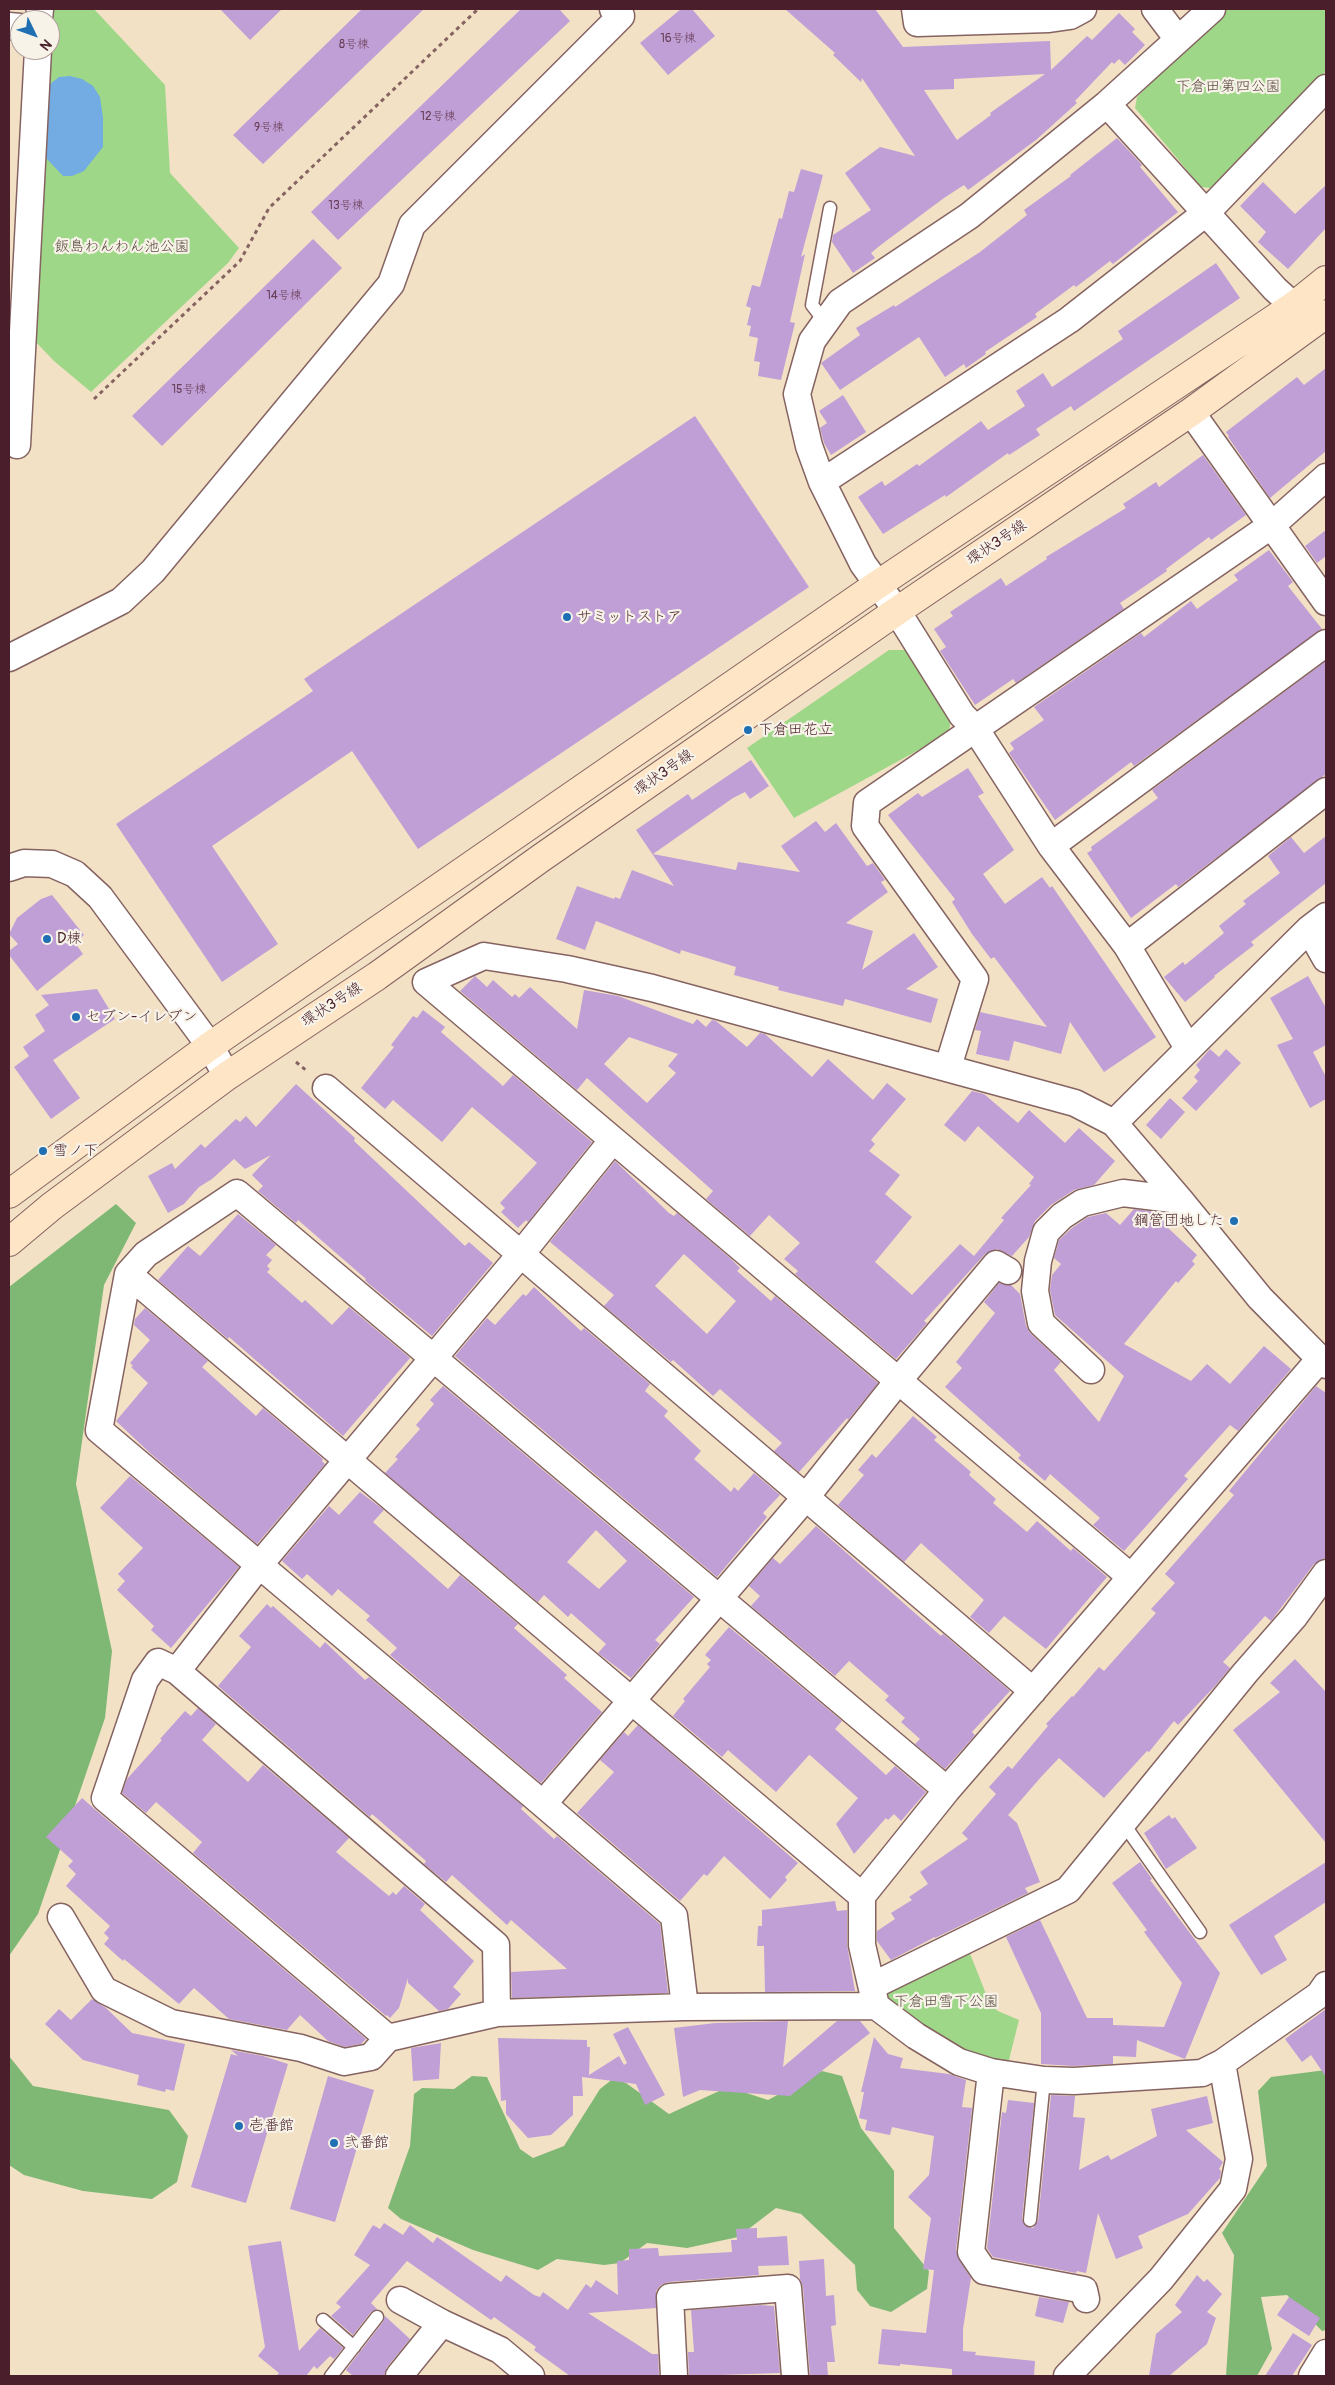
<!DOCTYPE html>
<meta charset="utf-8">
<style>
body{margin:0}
#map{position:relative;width:1335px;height:2385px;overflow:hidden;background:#f3e1c6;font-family:Pangolin,sans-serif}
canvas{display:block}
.frame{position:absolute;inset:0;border:10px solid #4a1f2b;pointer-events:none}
.north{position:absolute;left:10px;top:10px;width:50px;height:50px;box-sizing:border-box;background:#f7f3e8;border:1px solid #b29e9c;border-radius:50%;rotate:132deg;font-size:14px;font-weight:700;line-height:20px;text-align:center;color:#4a1f2b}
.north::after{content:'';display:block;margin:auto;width:18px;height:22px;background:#1f6fb2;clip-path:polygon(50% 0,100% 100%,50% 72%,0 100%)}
</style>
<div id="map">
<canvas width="1335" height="2385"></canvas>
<div class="frame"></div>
<div class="north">N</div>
</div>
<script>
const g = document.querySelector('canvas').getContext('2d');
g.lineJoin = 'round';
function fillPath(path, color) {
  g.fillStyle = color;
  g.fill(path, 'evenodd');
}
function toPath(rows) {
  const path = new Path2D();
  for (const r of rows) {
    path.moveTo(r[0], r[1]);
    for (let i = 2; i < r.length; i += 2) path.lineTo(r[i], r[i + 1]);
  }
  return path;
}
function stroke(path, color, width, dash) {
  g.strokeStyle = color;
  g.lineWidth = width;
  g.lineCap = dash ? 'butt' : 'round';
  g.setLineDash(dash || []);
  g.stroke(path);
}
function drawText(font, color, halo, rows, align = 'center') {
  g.font = font + ' Pangolin,"Klee One",sans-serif';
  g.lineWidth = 4.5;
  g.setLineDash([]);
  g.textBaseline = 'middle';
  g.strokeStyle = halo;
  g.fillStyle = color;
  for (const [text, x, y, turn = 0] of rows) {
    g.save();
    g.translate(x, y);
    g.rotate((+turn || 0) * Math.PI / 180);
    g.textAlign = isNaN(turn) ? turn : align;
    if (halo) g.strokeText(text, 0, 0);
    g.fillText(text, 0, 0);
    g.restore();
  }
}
fillPath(toPath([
 [49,9,94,9,165,85,170,173,239,248,228,263,91,392,54,361,31,337,50,50],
 [1228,9,1325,9,1326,71,1211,188,1201,187,1135,108,1137,97,1209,24],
 [889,650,906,650,951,721,948,734,794,818,747,748],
 [967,1946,990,2004,998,2011,1019,2020,1007,2068,974,2060,892,2011,884,1990]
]), '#9fd789');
fillPath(toPath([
 [116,1204,136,1223,104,1285,76,1484,112,1651,105,1718,38,1914,9,1956,9,1287],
 [9,2056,33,2086,169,2110,188,2136,177,2182,152,2199,83,2191,24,2175,9,2165],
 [1326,2070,1326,2330,1322,2331,1287,2295,1261,2297,1272,2349,1257,2376,1226,2376,1234,2255,1222,2233,1267,2166,1258,2091,1271,2077],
 [822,2071,842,2076,861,2128,894,2171,894,2228,929,2271,927,2289,891,2312,870,2306,857,2290,855,2265,801,2214,776,2208,738,2237,687,2248,647,2243,620,2263,604,2265,557,2259,538,2270,473,2250,401,2219,388,2208,410,2146,414,2094,422,2088,454,2089,472,2076,487,2077,520,2149,533,2158,564,2146,600,2089,614,2078,626,2083,669,2114,728,2087,768,2100]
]), '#7fb875');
fillPath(toPath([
 [70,76,82,79,93,86,100,97,103,118,103,147,84,171,72,176,63,176,45,157,45,93,49,85,59,77]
]), '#72ace2');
fillPath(toPath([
 [220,9,282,9,250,40],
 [362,9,424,9,263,164,233,135],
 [521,9,559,9,570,21,338,240,311,212],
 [681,9,692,9,715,36,668,75,640,43],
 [785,9,875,9,903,47,1050,41,1051,70,1087,36,1092,40,1119,13,1135,29,1132,32,1145,45,1125,65,1119,59,1114,64,1112,62,1075,101,1077,103,1036,140,968,190,964,185,944,198,882,244,871,253,875,258,853,273,832,242,833,235,871,210,845,173,880,147,915,156,862,78,861,82,833,55,835,53],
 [1045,74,990,113,991,115,957,140,924,90,954,89,954,79],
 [1117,138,1142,165,1140,167,1178,212,1113,264,1110,261,1076,287,1074,285,1035,314,1037,317,985,352,986,354,966,368,964,364,945,377,919,337,840,390,821,363,860,335,856,328,894,305,895,307,980,252,1027,215,1024,210,1071,176,1070,175],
 [801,169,823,175,801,257,805,254,790,322,795,323,781,380,758,376,760,362,754,361,758,338,749,336,751,326,747,325,751,308,746,306,752,285,760,287,779,218,782,219,789,191,794,192],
 [1263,182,1295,214,1326,185,1326,228,1288,269,1258,242,1266,232,1240,206],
 [313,239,342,268,162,446,132,416],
 [1216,263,1240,298,1074,411,1071,406,1036,429,1040,435,1009,455,1008,453,946,497,945,495,883,534,858,497,882,481,885,486,917,464,919,466,981,421,988,430,1025,406,1016,391,1043,373,1052,387,1123,339,1118,331],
 [1326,368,1326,451,1270,498,1228,437,1229,436,1226,432,1297,377,1304,385],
 [843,395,866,432,831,455,824,443,820,428,827,423,819,411],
 [695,416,809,587,418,849,352,751,212,846,278,944,222,982,116,824,313,691,304,679],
 [1203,455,1246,515,1211,540,1209,537,1166,569,1167,571,1120,603,1124,609,1016,683,1013,679,975,705,940,651,946,647,934,629,953,616,950,612,1001,578,1006,586,1047,559,1046,557,1126,508,1123,504,1156,482,1159,487],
 [1326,530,1326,556,1317,563,1305,546],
 [1269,550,1293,582,1288,586,1322,629,1134,766,1131,762,1055,820,1009,753,1014,749,1010,743,1044,720,1034,707,1141,633,1144,637,1191,601,1197,609,1238,580,1234,575],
 [1326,661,1326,774,1178,887,1176,884,1131,918,1087,853,1092,850,1091,847,1158,798,1152,790],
 [751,760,769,786,750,799,745,792,733,798,653,854,736,870,738,862,800,872,781,846,816,821,825,832,836,823,867,866,873,863,885,880,881,882,888,892,846,923,873,931,862,970,914,933,938,967,906,989,938,999,931,1023,845,999,843,1006,778,990,779,987,734,975,736,967,681,950,680,954,596,921,585,950,556,939,577,886,614,899,615,897,620,899,632,870,674,886,636,830,688,794,692,800],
 [968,768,984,793,978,796,1014,850,983,874,1005,904,1042,877,1050,888,1052,886,1156,1037,1104,1072,1070,1022,1061,1054,1014,1041,1009,1061,976,1054,981,1031,975,1030,980,1012,1047,1027,994,957,991,959,972,934,952,902,955,899,888,815,918,793,922,797],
 [1326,836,1326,883,1251,942,1254,945,1214,976,1215,977,1185,1002,1164,977,1183,962,1185,965,1224,933,1219,926,1246,904,1243,901,1280,873,1268,856,1291,837,1304,853],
 [52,895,84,935,75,943,83,954,37,991,9,955,9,951,18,944,9,934,17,918,41,899],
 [475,976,487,987,493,980,512,997,515,994,519,998,530,987,577,1029,584,990,618,996,693,1024,697,1019,706,1027,712,1020,716,1021,747,1047,760,1033,765,1034,812,1077,828,1059,873,1100,887,1083,906,1099,871,1140,875,1144,869,1151,900,1175,885,1194,912,1217,875,1262,912,1295,960,1244,974,1256,1004,1220,1001,1218,1031,1185,1029,1184,1034,1177,978,1126,965,1142,944,1125,972,1091,984,1094,1018,1123,1029,1110,1065,1143,1079,1128,1115,1161,1094,1185,1074,1190,1051,1205,1035,1221,1029,1237,1012,1256,997,1249,985,1254,924,1321,927,1323,896,1359,795,1274,798,1271,784,1259,800,1243,769,1215,750,1236,706,1199,713,1191,587,1078,577,1090,460,991],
 [629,1037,678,1054,668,1066,676,1073,647,1103,604,1064],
 [1308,976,1326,1008,1326,1045,1313,1052,1326,1077,1326,1099,1310,1108,1277,1045,1293,1039,1270,998],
 [97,989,115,1019,53,1060,80,1098,51,1119,14,1067,29,1056,23,1047,45,1031,35,1015,49,1005,41,995],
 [423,1010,445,1027,441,1032,503,1086,513,1075,592,1142,528,1222,526,1220,518,1228,501,1212,505,1208,500,1203,537,1163,519,1147,472,1107,442,1142,393,1100,385,1109,361,1088,394,1047,391,1045,413,1016,417,1018],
 [1210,1049,1219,1057,1226,1049,1241,1063,1196,1111,1182,1098,1198,1081,1194,1077,1200,1070,1196,1065],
 [296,1084,355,1138,354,1141,465,1246,469,1242,493,1263,432,1336,369,1284,365,1280,366,1279,298,1220,296,1223,258,1191,263,1186,252,1175,271,1155,245,1169,234,1159,212,1179,199,1187,184,1204,168,1213,148,1176,172,1163,175,1169,201,1144,205,1148,236,1119,240,1122,246,1116,256,1127],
 [1170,1098,1185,1112,1161,1139,1146,1125],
 [615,1161,669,1213,674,1216,677,1213,730,1258,740,1268,737,1271,771,1301,775,1296,878,1383,848,1420,847,1418,799,1472,774,1451,782,1443,720,1389,713,1396,673,1360,671,1362,604,1306,614,1295,550,1242],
 [684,1254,736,1301,707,1334,655,1286],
 [1134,1209,1162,1213,1166,1217,1163,1220,1169,1225,1167,1227,1197,1255,1192,1261,1195,1264,1178,1283,1176,1281,1124,1344,1191,1381,1207,1364,1230,1384,1264,1346,1291,1369,1238,1431,1230,1425,1184,1476,1188,1479,1124,1551,1093,1525,1100,1518,1050,1474,1045,1481,1018,1458,1021,1455,945,1387,962,1368,956,1362,995,1313,984,1302,999,1283,1011,1285,1020,1294,1026,1326,1030,1333,1061,1362,1054,1370,1099,1422,1124,1376,1055,1315,1050,1290,1052,1275,1061,1264,1054,1258,1059,1240,1072,1228,1088,1217,1106,1213,1120,1225],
 [238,1214,276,1245,266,1255,272,1260,267,1266,270,1269,267,1272,302,1303,305,1300,332,1325,349,1307,410,1358,343,1436,229,1337,228,1339,158,1280,188,1246,200,1256],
 [534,1287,581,1331,584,1328,650,1384,645,1391,668,1411,664,1416,701,1451,694,1459,731,1492,734,1487,738,1491,754,1473,780,1495,763,1513,767,1517,717,1577,455,1356,487,1318,495,1325,523,1294,526,1296],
 [145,1308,208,1361,202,1367,256,1416,263,1408,323,1459,322,1461,325,1464,257,1544,150,1453,116,1421,148,1383,131,1367,133,1366,130,1363,150,1340,134,1325,135,1319],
 [443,1386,694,1597,655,1640,660,1644,631,1678,598,1653,606,1644,571,1613,568,1617,544,1595,538,1602,385,1473,398,1459,395,1457,420,1429,416,1425,434,1404,430,1400],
 [596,1530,627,1561,599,1589,567,1562],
 [1316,1386,1326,1393,1325,1558,1314,1564,1271,1621,1265,1616,1223,1662,1230,1668,1215,1686,1178,1725,1174,1721,1149,1752,1147,1751,1104,1798,1059,1758,1041,1777,1008,1815,1017,1823,1040,1882,1025,1888,1028,1893,935,1938,935,1937,891,1960,877,1941,877,1931,895,1919,891,1913,912,1900,909,1897,928,1884,920,1872,968,1839,962,1833,996,1794,989,1787,1008,1766,1012,1769,1048,1726,1046,1724,1072,1696,1073,1697,1099,1667,1104,1671,1156,1613,1151,1609,1175,1583,1165,1574,1234,1495,1229,1491],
 [913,1416,937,1437,934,1440,971,1472,969,1475,996,1499,993,1503,1027,1532,1037,1521,1071,1551,1073,1548,1107,1577,1046,1649,1004,1616,989,1633,970,1617,984,1600,921,1543,904,1562,838,1505,864,1475,858,1470,872,1454,876,1458],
 [130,1476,239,1567,171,1648,151,1630,154,1626,117,1590,125,1581,118,1574,143,1548,100,1508],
 [360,1492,384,1510,373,1522,448,1589,460,1575,518,1624,514,1628,567,1675,564,1678,602,1712,541,1783,390,1655,397,1648,366,1620,370,1616,338,1589,332,1596,307,1574,302,1579,282,1561,329,1506,339,1515],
 [816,1526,941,1636,943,1634,1010,1691,972,1732,975,1735,945,1769,915,1744,920,1739,901,1722,905,1718,885,1700,889,1696,849,1661,835,1676,751,1606,760,1596,749,1586,773,1558,780,1564],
 [267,1604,271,1608,273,1606,320,1648,325,1642,365,1680,369,1677,523,1806,521,1809,554,1839,557,1836,660,1924,668,1993,512,1998,511,1972,567,1969,511,1920,507,1925,452,1875,446,1882,424,1864,426,1861,372,1814,370,1817,218,1686,251,1647,239,1636],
 [729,1627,842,1721,835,1729,886,1775,895,1766,926,1792,901,1821,894,1814,888,1820,886,1818,854,1854,836,1824,858,1798,811,1756,809,1755,776,1792,728,1750,722,1757,673,1716,685,1701,683,1699,710,1667,707,1664,711,1660,705,1655],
 [1295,1659,1326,1692,1326,1843,1233,1730,1280,1692,1270,1683],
 [198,1708,216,1724,202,1740,248,1782,263,1765,349,1838,336,1852,389,1896,393,1892,396,1895,404,1886,425,1904,420,1910,474,1961,453,1987,461,1994,448,2009,439,2011,408,1983,408,1978,399,2008,390,2018,387,2015,386,2016,193,1853,202,1842,156,1802,146,1813,122,1793,127,1779,162,1740,160,1739,185,1711,191,1716],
 [638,1725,798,1863,785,1877,787,1880,770,1899,724,1856,707,1876,704,1874,680,1901,577,1813,614,1772,600,1760,624,1732,628,1736],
 [82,1798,98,1812,366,2039,361,2044,345,2047,328,2041,300,2015,287,2030,229,2019,194,1988,179,2004,124,1959,123,1961,104,1944,109,1938,104,1933,110,1926,66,1886,76,1874,68,1866,73,1861,46,1837],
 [1169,1815,1172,1819,1175,1817,1197,1848,1166,1869,1144,1833],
 [1140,1862,1152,1879,1150,1880,1220,1973,1185,2059,1137,2040,1136,2057,1113,2056,1113,2064,1074,2066,1041,2064,1041,2013,1006,1937,1040,1920,1087,2018,1113,2018,1113,2025,1164,2027,1182,1983,1144,1932,1147,1930,1112,1883],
 [1326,1862,1326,1902,1274,1936,1287,1960,1261,1975,1229,1925],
 [835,1901,837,1911,847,1910,847,1945,855,1991,765,1992,764,1946,757,1946,758,1926,762,1926,762,1910],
 [92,1999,106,2008,132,2033,185,2044,174,2091,166,2089,165,2092,137,2085,139,2075,83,2060,45,2024,59,2009,71,2020],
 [1326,2009,1326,2077,1311,2055,1302,2062,1285,2039],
 [788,2021,783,2067,837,2021,860,2021,870,2033,790,2096,700,2090,683,2097,674,2028,715,2023],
 [628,2027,665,2095,645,2105,636,2084,582,2077,583,2096,573,2096,573,2115,551,2135,528,2138,506,2114,506,2100,501,2101,498,2038,587,2040,587,2047,590,2047,589,2075,619,2056,624,2065,627,2063,613,2034],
 [874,2037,888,2054,903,2058,900,2068,949,2074,966,2080,962,2107,972,2108,956,2250,959,2260,971,2278,963,2329,963,2351,976,2352,975,2355,1035,2361,1034,2376,952,2376,952,2369,900,2364,900,2366,878,2364,882,2329,926,2333,934,2270,923,2269,931,2218,908,2197,929,2175,934,2136,892,2127,890,2135,865,2130,867,2120,859,2118,864,2092,861,2092],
 [441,2043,439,2079,413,2081,411,2048],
 [231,2050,263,2056,288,2064,246,2203,191,2187,231,2054,238,2056],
 [328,2076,374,2090,335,2222,290,2209],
 [1051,2095,1075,2096,1073,2117,1085,2118,1079,2170,1108,2155,1111,2160,1157,2136,1151,2109,1207,2096,1213,2123,1186,2130,1223,2162,1219,2169,1221,2171,1220,2178,1188,2214,1138,2236,1143,2248,1116,2259,1098,2213,1086,2273,1077,2271,1076,2273,993,2257,987,2248,1002,2112,1006,2113,1008,2100,1034,2103,1022,2219,1025,2226,1033,2228,1038,2221],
 [384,2223,403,2235,410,2225,433,2243,437,2237,501,2282,506,2275,534,2295,540,2297,543,2292,568,2310,586,2284,591,2288,596,2280,618,2295,617,2261,629,2260,629,2249,658,2248,659,2256,732,2252,731,2240,737,2240,736,2229,757,2228,757,2238,787,2236,789,2265,758,2266,759,2275,668,2282,661,2285,656,2291,656,2308,588,2313,652,2354,658,2354,659,2376,570,2376,534,2350,536,2347,494,2317,491,2320,407,2261,371,2303,377,2309,371,2312,353,2335,331,2316,341,2307,336,2303,370,2265,354,2255,373,2225,380,2229],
 [281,2241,299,2351,320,2328,343,2348,334,2359,330,2356,317,2369,314,2366,306,2376,276,2376,279,2373,258,2356,265,2347,248,2246],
 [824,2259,826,2296,834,2295,836,2325,831,2326,835,2362,827,2362,828,2376,810,2376,803,2287,800,2279,799,2261],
 [1197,2275,1204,2282,1207,2279,1222,2294,1207,2312,1216,2318,1207,2344,1169,2376,1149,2376,1156,2334,1182,2312,1175,2305],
 [1039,2297,1069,2302,1063,2323,1035,2316],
 [1289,2297,1320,2318,1309,2336,1277,2315],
 [760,2305,774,2306,780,2373,689,2376,688,2352,694,2352,691,2310],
 [385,2316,410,2339,387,2367,384,2376,353,2376,346,2370,383,2322],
 [1293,2333,1312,2345,1292,2376,1265,2376]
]), '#c09ed6');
const lane = toPath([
 [826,323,812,305,830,208],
 [1123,1823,1200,1932],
 [1030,2220,1044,2080],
 [323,2320,354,2347],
 [331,2376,377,2317]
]);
const street = toPath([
 [915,9,917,23,1049,19,1070,16,1083,9],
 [1155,9,1177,38],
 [39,20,40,9],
 [9,26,20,27],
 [1107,104,1275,289,1310,321],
 [1191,412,1326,602],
 [17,445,38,50],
 [822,482,1069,320,1207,212,1326,88],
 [9,658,121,601,153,571,391,284,412,225,621,16,613,9],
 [1051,846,1326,643],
 [9,868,24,863,52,864,75,874,100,897,210,1046,227,1076],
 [1309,929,1326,959],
 [1127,946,1326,791],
 [1188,1048,1127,946,1051,846,975,728,962,715,897,611,863,564,822,482,809,446,797,394,812,341,840,302,969,216,1107,104,1212,9],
 [948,1067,975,979,865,826,867,803,1272,525,1326,477],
 [326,1088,1033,1691],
 [1114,1123,1309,929,1326,916],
 [612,1141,521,1254,260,1564,177,1671,496,1945,497,2013,685,2007,876,2006,916,2036,959,2062,991,2072,1044,2080,1074,2081,1202,2073,1222,2063,1319,1995,1326,1985],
 [128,1274,862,1896],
 [1091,1370,1041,1323,1035,1291,1038,1261,1046,1232,1062,1216,1082,1203,1123,1193,1180,1200],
 [1131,1577,426,982,484,956,567,969,652,988,1075,1103,1114,1123,1180,1200,1260,1298,1326,1365],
 [177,1671,158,1662,145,1680,105,1798,388,2038,497,2013],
 [543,1804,99,1430,128,1274,146,1254,237,1193,947,1790],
 [61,1917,104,1990,171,2023,301,2048,344,2062,371,2057,388,2038],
 [872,1986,1068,1890,1245,1673,1294,1617,1326,1573],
 [876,2006,862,1945,862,1896,947,1790,1319,1360],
 [685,2007,674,1916,543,1804,806,1497,898,1381,996,1264,1008,1271],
 [991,2072,971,2252,984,2271,1084,2290,1086,2299],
 [400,2300,442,2323],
 [399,2376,442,2323,500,2350,531,2376],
 [674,2376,670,2297,788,2288,795,2376],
 [1067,2376,1161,2279,1233,2189,1239,2159,1222,2063],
 [1312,2376,1326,2353]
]);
const secondary = toPath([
 [9,1194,210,1046,877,585,1295,305,1326,280],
 [9,1242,52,1206,227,1076,377,976,541,858,897,611,1191,412,1326,314]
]);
stroke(lane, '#856361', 15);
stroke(street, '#856361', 29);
stroke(secondary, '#856361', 30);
stroke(toPath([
 [94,399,240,261,269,208,478,9],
 [296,1062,307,1071]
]), '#856361', 3, [4, 4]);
stroke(lane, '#fff', 12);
stroke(street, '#fff', 26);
stroke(secondary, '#fde5c5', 28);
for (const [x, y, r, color] of [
 [567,617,5,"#1f6fb2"],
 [748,730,5,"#1f6fb2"],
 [47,939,5,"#1f6fb2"],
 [76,1017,5,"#1f6fb2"],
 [43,1151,5,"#1f6fb2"],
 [1234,1221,5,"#1f6fb2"],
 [239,2126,5,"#1f6fb2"],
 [334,2143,5,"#1f6fb2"]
]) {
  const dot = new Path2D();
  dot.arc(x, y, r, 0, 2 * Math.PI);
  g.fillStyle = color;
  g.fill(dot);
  stroke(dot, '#f7f3e8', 2);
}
drawText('12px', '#683f56', null, [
 ["16号棟",678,39],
 ["8号棟",354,45],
 ["12号棟",438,117],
 ["9号棟",269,128],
 ["13号棟",346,206],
 ["14号棟",284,296],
 ["15号棟",189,390]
]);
drawText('15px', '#5f4d42', '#f7f3e8', [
 ["下倉田第四公園",1228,87],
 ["飯島わんわん池公園",122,247],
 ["下倉田雪下公園",946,2002]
]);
drawText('15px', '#4a1f2b', '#f7f3e8', [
 ["環状3号線",997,543,-34],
 ["環状3号線",664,773,-35],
 ["環状3号線",332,1005,-33]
]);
drawText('15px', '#4a1f2b', '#f7f3e8', [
 ["サミットストア",577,617],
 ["下倉田花立",758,730],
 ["D棟",57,939],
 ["セブン-イレブン",86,1017],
 ["雪ノ下",53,1151],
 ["鋼管団地した",1224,1221,"right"],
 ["壱番館",249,2126],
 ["弐番館",344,2143]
], 'left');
</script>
